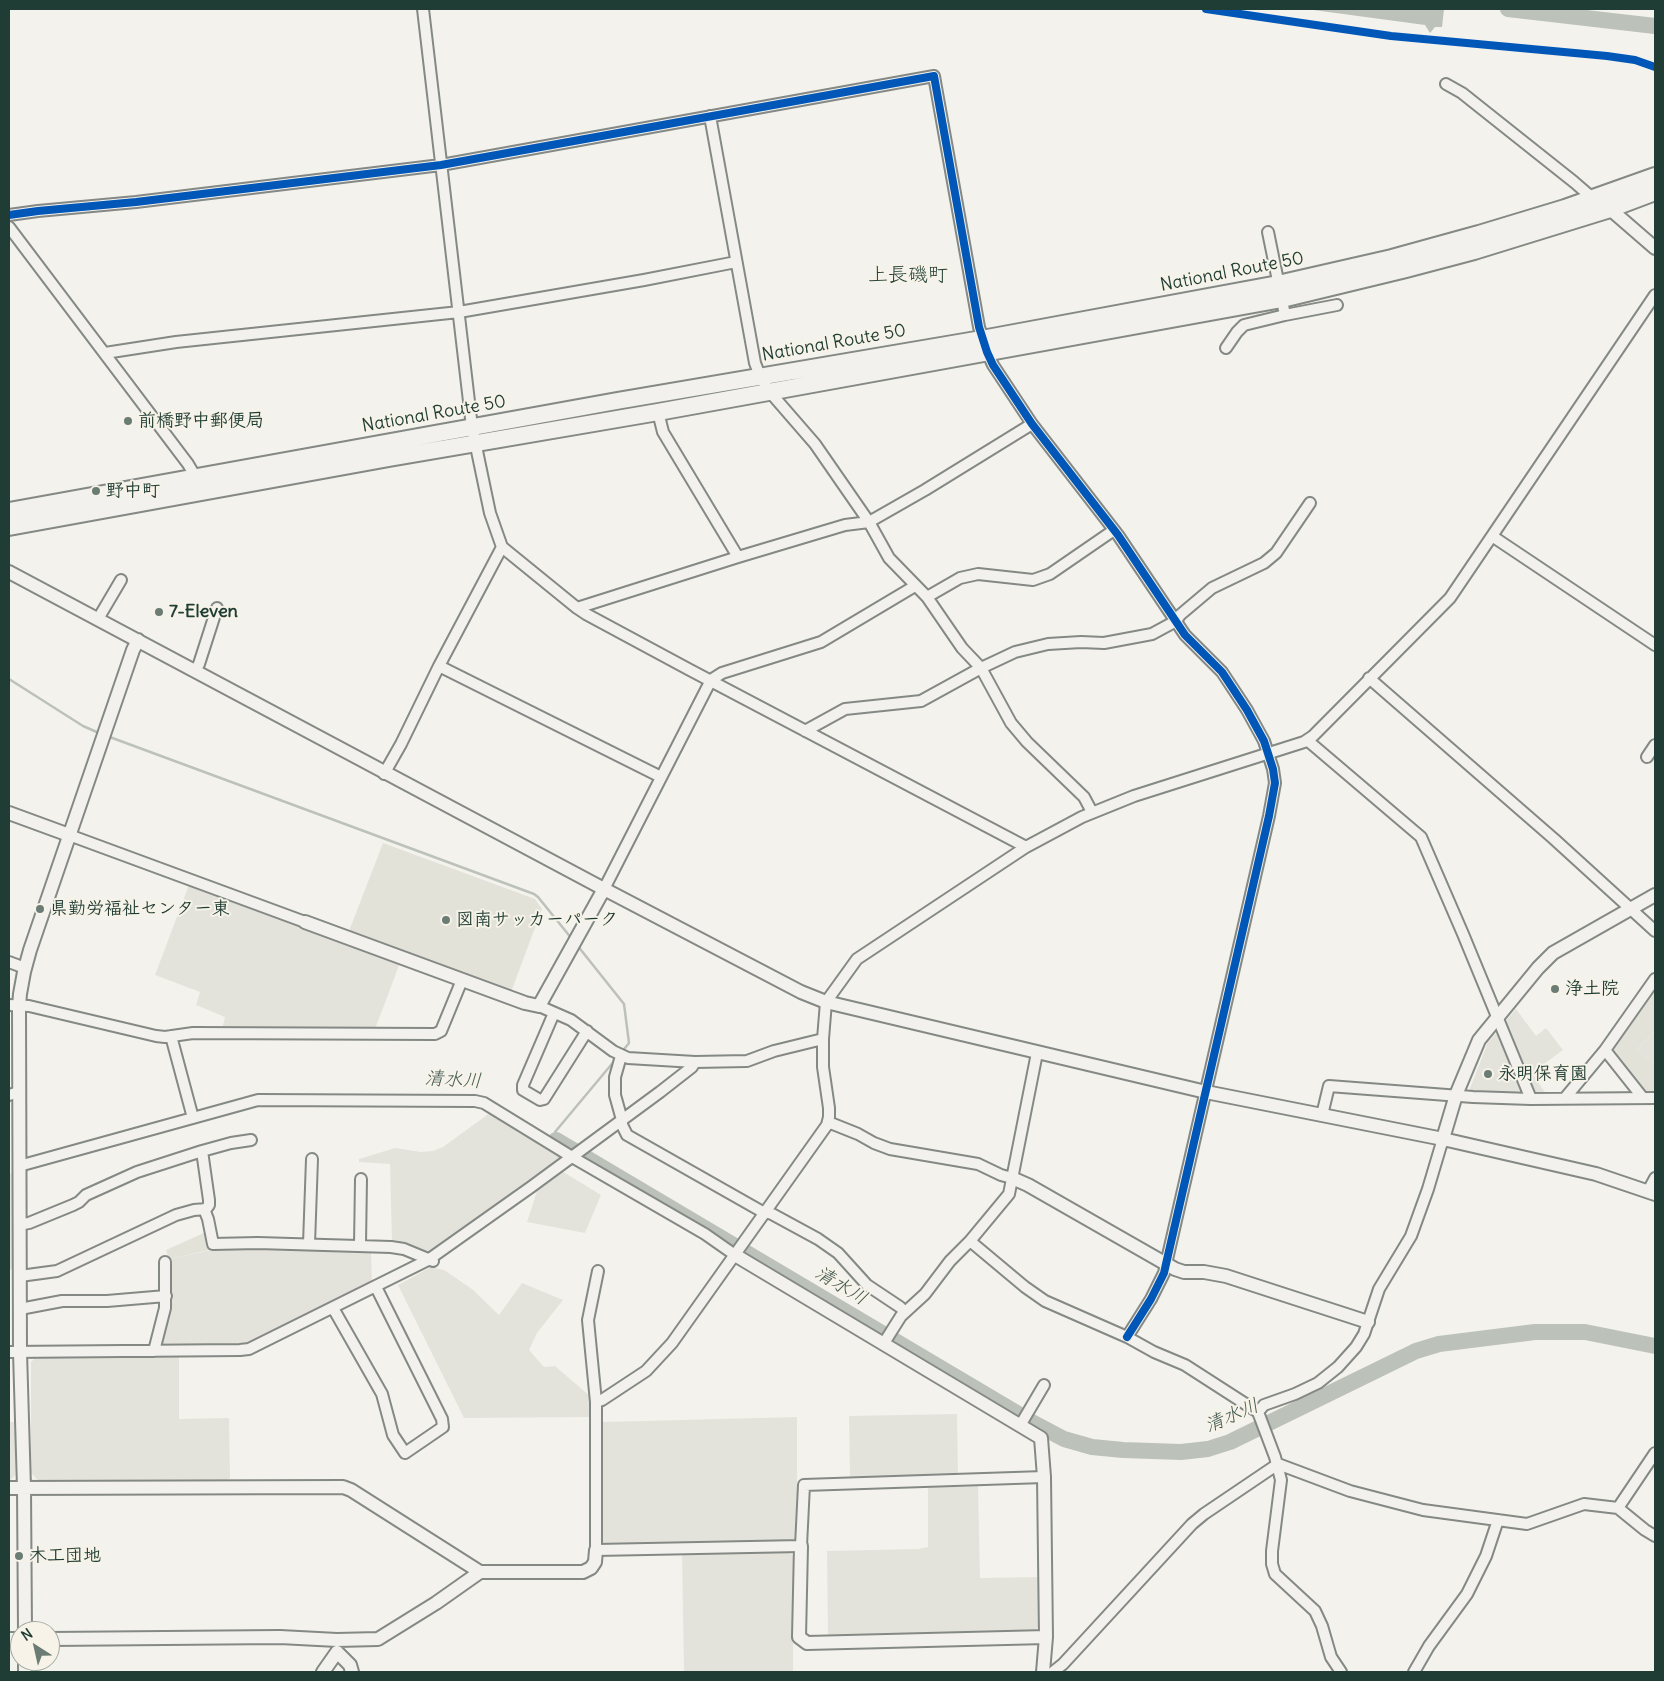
<!DOCTYPE html>
<meta charset="utf-8">
<style>
body{margin:0}
#map{position:relative;width:1664px;height:1681px;overflow:hidden;background:#f4f2ec;font-family:Delius,sans-serif}
canvas{display:block}
.frame{position:absolute;inset:0;border:10px solid #1f3d34;pointer-events:none}
.north{position:absolute;left:10px;top:1621px;width:50px;height:50px;box-sizing:border-box;background:#f7f3e8;border:1px solid #a1aaa0;border-radius:50%;rotate:325deg;font-size:14px;font-weight:700;line-height:20px;text-align:center;color:#1f3d34}
.north::after{content:'';display:block;margin:auto;width:18px;height:22px;background:#6a7c74;clip-path:polygon(50% 0,100% 100%,50% 72%,0 100%)}
</style>
<div id="map">
<canvas width="1664" height="1681"></canvas>
<div class="frame"></div>
<div class="north">N</div>
</div>
<script>
const g = document.querySelector('canvas').getContext('2d');
g.lineJoin = 'round';
function fillPath(path, color) {
  g.fillStyle = color;
  g.fill(path, 'evenodd');
}
function toPath(rows) {
  const path = new Path2D();
  for (const r of rows) {
    path.moveTo(r[0], r[1]);
    for (let i = 2; i < r.length; i += 2) path.lineTo(r[i], r[i + 1]);
  }
  return path;
}
function stroke(path, color, width, dash) {
  g.strokeStyle = color;
  g.lineWidth = width;
  g.lineCap = dash ? 'butt' : 'round';
  g.setLineDash(dash || []);
  g.stroke(path);
}
function drawText(font, color, halo, rows, align = 'center') {
  g.font = font + ' Delius,"Klee One",sans-serif';
  g.lineWidth = 4;
  g.setLineDash([]);
  g.textBaseline = 'middle';
  g.strokeStyle = halo;
  g.fillStyle = color;
  for (const [text, x, y, turn = 0] of rows) {
    g.save();
    g.translate(x, y);
    g.rotate((+turn || 0) * Math.PI / 180);
    g.textAlign = isNaN(turn) ? turn : align;
    if (halo) g.strokeText(text, 0, 0);
    g.fillText(text, 0, 0);
    g.restore();
  }
}
fillPath(toPath([
 [189,885,400,963,375,1029,222,1029,225,1017,196,1005,200,992,155,975],
 [1516,1009,1536,1036,1546,1028,1563,1050,1532,1073,1546,1094,1534,1095,1503,1024],
 [1655,1031,1655,1065,1637,1049],
 [1495,1034,1499,1034,1523,1091,1521,1093,1474,1093,1469,1091,1488,1042],
 [494,1110,566,1157,430,1252,405,1245,392,1244,390,1164,359,1162,359,1159,395,1148,421,1152,433,1151,443,1147],
 [560,1170,601,1195,585,1233,527,1222,538,1188],
 [16,1172,18,1266,9,1270,9,1174],
 [221,1248,371,1252,372,1285,250,1346,164,1346,161,1342,169,1259],
 [431,1267,444,1270,472,1289,499,1315,522,1283,563,1300,537,1333,529,1350,544,1367,555,1366,591,1397,589,1417,464,1418,398,1285],
 [179,1357,179,1419,229,1418,230,1478,227,1480,40,1482,31,1473,31,1362,35,1358],
 [957,1414,958,1475,850,1477,849,1416],
 [797,1417,797,1539,791,1543,605,1545,602,1543,603,1422],
 [9,1422,16,1422,15,1475,9,1482],
 [978,1486,980,1578,1039,1577,1040,1625,1033,1632,828,1636,827,1551,918,1549,928,1547,928,1487],
 [788,1550,794,1557,793,1672,684,1672,682,1553]
]), '#e4e3db');
fillPath(toPath([
 [383,843,535,899,542,909,511,992,349,931],
 [1655,983,1655,1031,1637,1049,1655,1065,1655,1093,1646,1094,1611,1052,1610,1048],
 [206,1232,209,1250,169,1259,166,1250]
]), '#e2e2d9');
fillPath(toPath([
 [1306,9,1444,9,1442,27,1435,27,1430,33,1425,25]
]), '#bcc2b9');
stroke(toPath([
 [9,679,83,726,99,733],
 [107,736,534,894,538,897,572,939],
 [577,945,624,1004,629,1043,621,1053],
 [507,1112,554,1139],
 [556,1140,555,1132,616,1059]
]), '#bcc2b9', 2.5);
stroke(toPath([
 [1508,9,1655,26],
 [556,1140,1030,1421,1064,1439,1092,1447,1123,1450,1181,1452,1208,1449,1230,1442,1416,1351,1439,1344,1535,1332,1585,1332,1655,1346]
]), '#bcc2b9', 16);
const minor = toPath([
 [423,9,472,427,490,513,502,547,577,608,586,614,690,670,1026,847],
 [1446,84,1462,93,1574,182,1596,201],
 [710,116,755,363,760,376,769,391,815,444,869,522,889,558,927,597,962,648,981,668,1011,723,1027,742,1084,797,1092,812],
 [9,215,38,211,136,202,441,165,934,76,979,327,987,352,993,365,1032,424,1118,535,1185,635,1222,672,1247,710,1264,741,1273,769,1275,783,1269,816,1166,1264,1164,1273,1151,1299,1127,1337],
 [9,227,188,464,198,481],
 [1268,232,1285,315],
 [1226,348,1237,332,1244,325,1285,315,1337,305],
 [105,353,176,342,459,312,644,280,736,262],
 [658,412,663,432,738,557],
 [1492,536,1655,645],
 [927,597,960,578,978,574,1033,580,1050,574,1114,530],
 [577,608,738,557,845,525,869,522,925,490,1032,424],
 [98,619,121,580],
 [439,666,661,777],
 [195,671,199,664,217,608],
 [1369,678,1554,839,1655,931],
 [805,731,845,709,921,701,981,668,1015,652,1048,644,1081,642,1104,643,1152,634,1176,621,1180,615,1212,588,1264,563,1276,553,1310,503],
 [1307,740,1421,837,1463,934,1531,1099],
 [1647,757,1655,745],
 [384,774,401,744,439,666,502,547],
 [69,835,305,922],
 [604,889,711,680,722,673,821,642,915,586],
 [9,962,25,968],
 [9,1005,29,1006,156,1036,165,1037,193,1033,435,1034,441,1031,462,980],
 [539,1006,571,1020,613,1051,628,1058,695,1062,747,1061,774,1051,823,1039],
 [554,1013,523,1085,523,1090,540,1100,544,1099,587,1031],
 [171,1036,193,1118],
 [1605,1050,1643,1098],
 [621,1056,615,1077,615,1095,622,1120,622,1125,627,1135,761,1211,772,1214,818,1239,838,1253,867,1285,900,1307,905,1312],
 [9,1095,19,1092],
 [1565,1098,1605,1050,1655,979],
 [1322,1115,1329,1086,1473,1097,1531,1099,1655,1098],
 [828,1122,858,1134,874,1143,890,1149,978,1164,1001,1175,1012,1178],
 [19,1166,258,1100,475,1101,484,1103,572,1157,705,1234,735,1255],
 [1648,1191,1655,1178],
 [204,1209,208,1219,213,1244,258,1243,391,1247,404,1249,433,1261],
 [19,1225,29,1223,73,1205,79,1202,86,1195,137,1172,202,1151,231,1143,251,1140],
 [970,1241,1025,1287,1045,1301,1127,1337,1154,1352,1185,1365,1258,1412,1275,1457,1281,1480,1272,1551,1272,1564,1275,1574,1315,1611,1322,1626,1331,1657,1341,1672],
 [309,1244,312,1159],
 [360,1245,361,1179],
 [598,1271,588,1320,596,1402,596,1550,801,1546,804,1485,1044,1477],
 [20,1276,57,1271,176,1215,194,1210,206,1209,209,1205,209,1200,202,1151],
 [333,1308,382,1394,393,1435,405,1453,443,1427,442,1419,376,1287],
 [20,1309,62,1301,107,1301,166,1296],
 [884,1343,901,1316,925,1294,950,1261,970,1241,1009,1194,1037,1053],
 [154,1351,165,1308,165,1262],
 [9,1352,240,1350,249,1349,428,1260,531,1187,660,1092,692,1067,695,1062],
 [596,1402,602,1400,646,1371,672,1343,827,1125,829,1117,829,1108,823,1067,823,1039,826,1002,857,959,1026,847,1082,817,1134,796,1304,742,1313,736,1450,598,1655,295],
 [1258,1412,1264,1405,1295,1394,1318,1383,1338,1367,1356,1347,1364,1334,1379,1289,1411,1236,1428,1189,1442,1142],
 [1021,1424,1044,1385],
 [1278,1464,1350,1491,1423,1510,1527,1524,1584,1504,1618,1508,1645,1530,1655,1536],
 [1618,1508,1655,1453],
 [1053,1672,1063,1664,1192,1524,1204,1514,1278,1464],
 [1414,1672,1429,1646,1467,1594,1486,1556,1498,1520]
]);
const tertiary = toPath([
 [1610,209,1655,248],
 [9,572,604,889,801,992,826,1002,1206,1092,1443,1139,1596,1174,1655,1194],
 [9,813,69,835],
 [305,922,525,1003,539,1006,604,889],
 [1442,1142,1456,1095,1479,1040,1538,968,1553,953,1655,895],
 [1012,1178,1028,1185,1175,1269,1184,1272,1204,1272,1226,1276,1368,1322],
 [735,1255,1041,1438,1044,1477,1046,1637,1043,1672],
 [9,1488,343,1487,351,1490,480,1572,583,1572,591,1568,595,1562,596,1550],
 [801,1546,799,1637,807,1643,1046,1637],
 [25,1631,24,1488,20,1352,19,1006,20,994,24,972,30,950,133,650,138,640],
 [9,1639,20,1639],
 [50,1639,280,1637,337,1640,378,1639,436,1603,480,1572],
 [25,1672,25,1661],
 [323,1672,337,1652,350,1665,352,1672]
]);
const trunk = toPath([
 [9,511,617,401,982,339,1278,284,1392,258,1479,234,1565,208,1655,176],
 [9,527,389,458,658,412,1282,299,1406,269,1474,251,1610,209,1655,192]
]);
stroke(minor, '#848985', 14);
stroke(tertiary, '#848985', 16);
stroke(trunk, '#848985', 20);
stroke(minor, '#f2f1ed', 10);
stroke(tertiary, '#f2f1ed', 12);
stroke(trunk, '#f2f1ed', 16);
stroke(toPath([
 [1206,9,1391,36,1607,56,1635,60,1655,67],
 [9,215,38,211,136,202,441,165,934,76,979,327,987,352,993,365,1032,424,1118,535,1185,635,1222,672,1247,710,1264,741,1273,769,1275,783,1269,816,1166,1264,1164,1273,1151,1299,1127,1337]
]), '#0057b8', 8);
for (const [x, y, r, color] of [
 [128,421,5,"#6a7c74"],
 [96,491,5,"#6a7c74"],
 [159,612,5,"#6a7c74"],
 [40,909,5,"#6a7c74"],
 [446,920,5,"#6a7c74"],
 [1555,989,5,"#6a7c74"],
 [1488,1074,5,"#6a7c74"],
 [19,1556,5,"#6a7c74"]
]) {
  const dot = new Path2D();
  dot.arc(x, y, r, 0, 2 * Math.PI);
  g.fillStyle = color;
  g.fill(dot);
  stroke(dot, '#f7f3e8', 2);
}
drawText('18px', '#1f3d34', '#f7f3e8', [
 ["National Route 50",1232,272,-11],
 ["National Route 50",834,343,-10],
 ["National Route 50",434,414,-10]
]);
drawText('bold 18px', '#1f3d34', '#f7f3e8', [
 ["前橋野中郵便局",138,421],
 ["野中町",106,491],
 ["7-Eleven",169,612],
 ["県勤労福祉センター東",50,909],
 ["図南サッカーパーク",456,920],
 ["浄土院",1565,989],
 ["永明保育園",1498,1074],
 ["木工団地",29,1556]
], 'left');
drawText('italic 19px', '#405950', '#f7f3e8', [
 ["清水川",453,1080,3],
 ["清水川",841,1286,31],
 ["清水川",1232,1416,-23]
]);
drawText('20px', '#1f3d34', '#f7f3e8', [
 ["上長磯町",908,275]
]);
</script>
